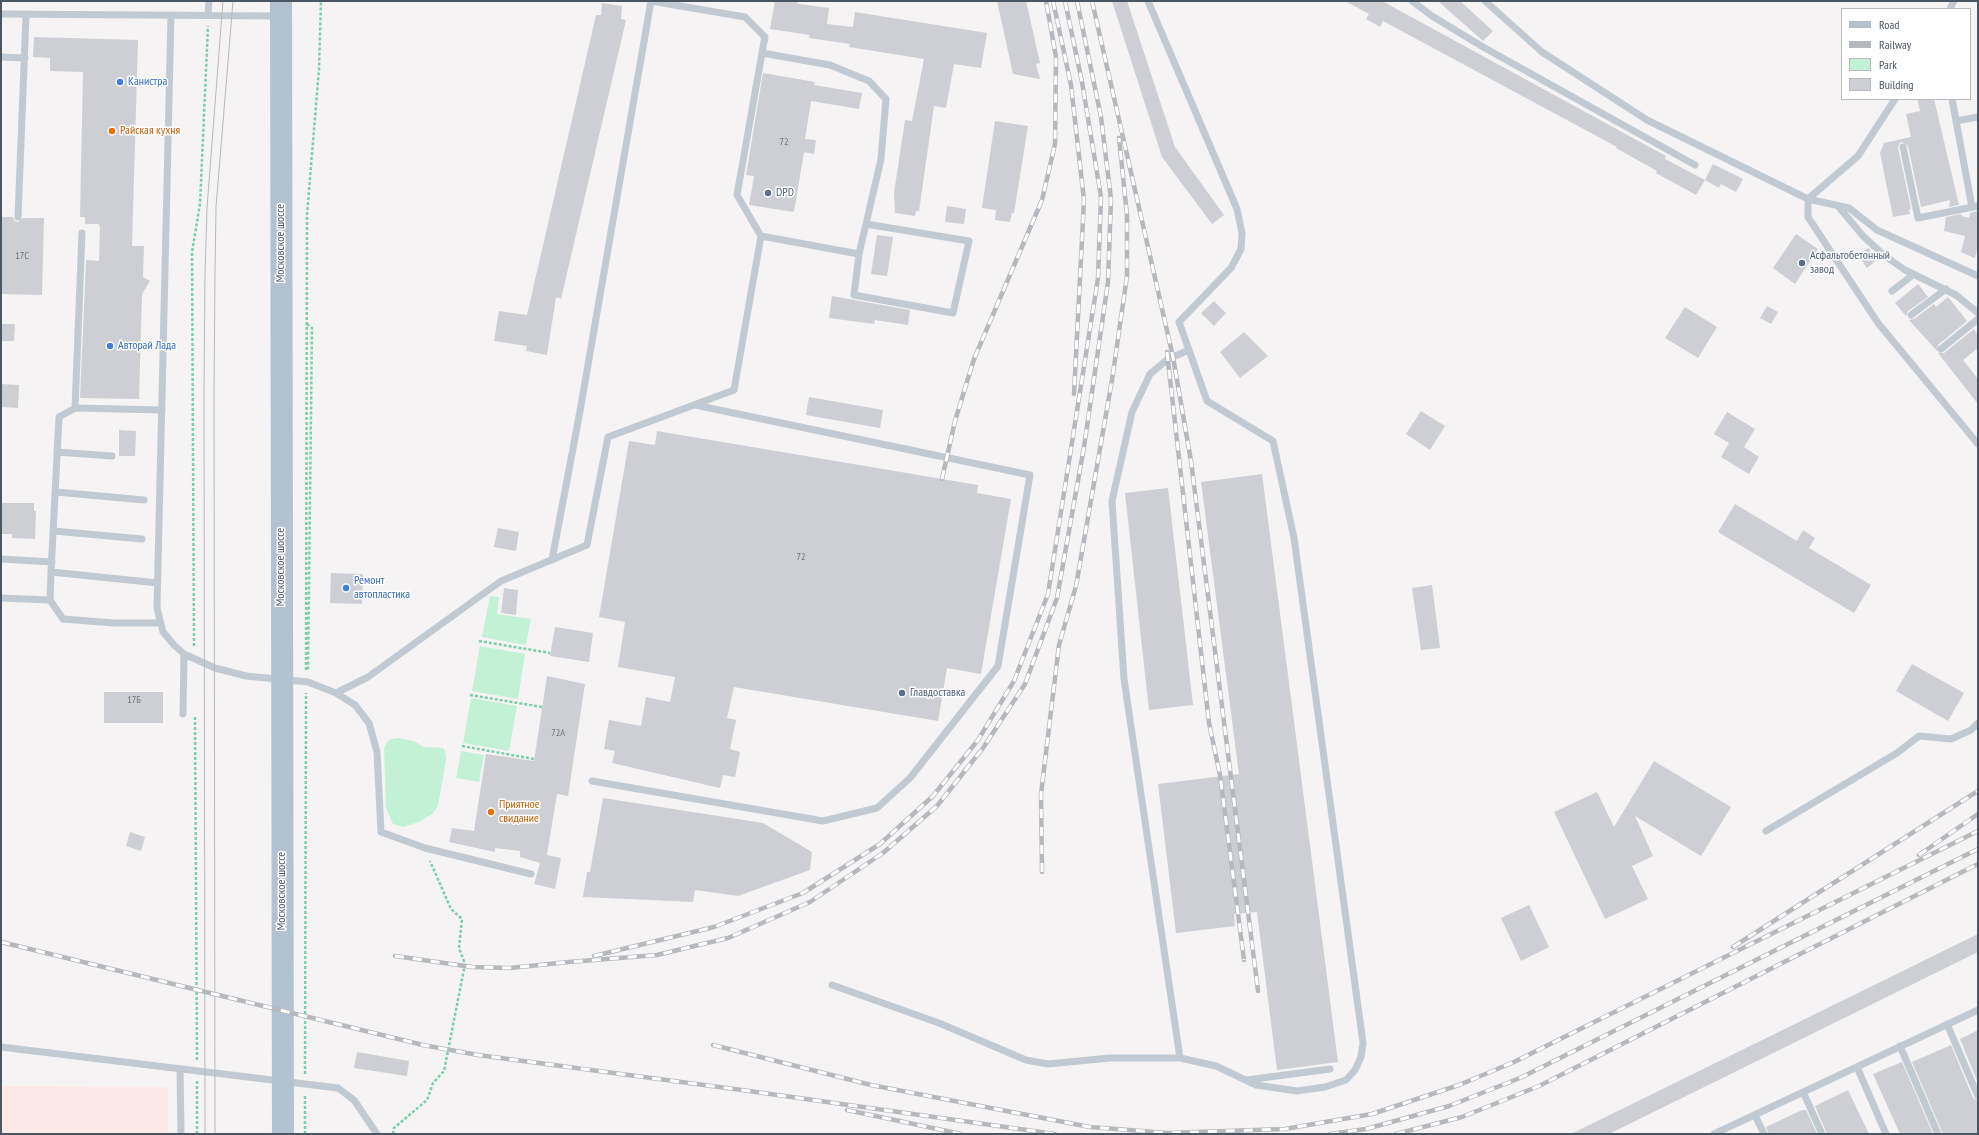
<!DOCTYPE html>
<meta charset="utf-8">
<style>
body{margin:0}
#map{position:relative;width:1979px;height:1135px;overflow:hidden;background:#f5f3f3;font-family:"PT Sans Narrow",sans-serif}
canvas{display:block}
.frame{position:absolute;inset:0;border:2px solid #4a5661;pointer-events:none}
.legend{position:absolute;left:1841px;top:8px;width:130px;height:92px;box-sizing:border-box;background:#fff;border:1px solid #b7bbc0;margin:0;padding:5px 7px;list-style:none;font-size:12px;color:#4a5661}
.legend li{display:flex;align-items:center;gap:8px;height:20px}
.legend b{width:20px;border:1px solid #b7bbc0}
</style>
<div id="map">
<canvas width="1979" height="1135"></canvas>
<div class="frame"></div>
<ul class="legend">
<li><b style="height:5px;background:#b3c2d1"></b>Road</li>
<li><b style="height:5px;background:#b5b8bd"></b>Railway</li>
<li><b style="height:11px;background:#c3f1d5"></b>Park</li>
<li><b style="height:11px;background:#cdcfd5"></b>Building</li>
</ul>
</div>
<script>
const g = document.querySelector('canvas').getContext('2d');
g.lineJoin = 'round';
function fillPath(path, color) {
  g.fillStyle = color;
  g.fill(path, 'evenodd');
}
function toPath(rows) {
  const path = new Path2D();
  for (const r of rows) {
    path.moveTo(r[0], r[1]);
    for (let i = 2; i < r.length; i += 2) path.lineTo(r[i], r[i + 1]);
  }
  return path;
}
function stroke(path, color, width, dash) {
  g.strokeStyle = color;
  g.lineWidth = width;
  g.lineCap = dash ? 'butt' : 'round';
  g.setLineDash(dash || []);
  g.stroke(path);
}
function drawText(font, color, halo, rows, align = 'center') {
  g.font = font + ' "PT Sans Narrow",sans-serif';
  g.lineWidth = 3;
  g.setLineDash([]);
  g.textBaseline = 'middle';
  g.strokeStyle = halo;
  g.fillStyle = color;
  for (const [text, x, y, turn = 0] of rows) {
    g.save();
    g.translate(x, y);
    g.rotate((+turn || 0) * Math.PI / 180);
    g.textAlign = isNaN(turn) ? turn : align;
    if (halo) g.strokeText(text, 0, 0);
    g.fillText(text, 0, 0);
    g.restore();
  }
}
fillPath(toPath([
 [1,1086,168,1087,168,1134,1,1134]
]), '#fce8e6');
fillPath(toPath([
 [490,596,499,597,497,614,531,619,526,645,482,637],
 [480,646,525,654,518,699,472,691],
 [471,698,517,706,509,751,463,743],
 [399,738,414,741,423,747,443,748,445,751,446,760,438,806,432,814,427,817,419,822,403,827,393,824,386,808,384,748,387,742,391,739],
 [461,751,484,755,479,782,456,778]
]), '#c3f1d5');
fillPath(toPath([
 [775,1,795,1,799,4,829,8,827,24,853,27,855,12,987,33,981,68,954,64,946,108,934,106,919,211,916,211,915,216,895,213,894,193,905,120,912,121,924,59,849,47,850,44,809,38,810,35,770,29],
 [997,1,1026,1,1040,63,1036,64,1040,79,1013,74],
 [1112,1,1127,1,1175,147,1224,215,1212,224,1162,157],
 [1345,1,1382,1,1666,156,1665,159,1705,180,1713,164,1743,179,1736,192,1721,184,1719,188,1705,180,1696,195,1656,173,1657,171,1616,148,1617,147,1383,21,1380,27,1366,19,1369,14],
 [1438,1,1460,1,1493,31,1483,41],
 [602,3,622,6,621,19,626,20,561,299,556,297,547,355,526,351,527,346,494,341,499,311,527,315,596,15,601,15],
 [34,37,138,40,132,246,144,246,143,277,150,281,142,294,139,399,80,398,86,260,99,261,100,228,99,224,85,224,85,217,80,217,83,72,50,71,50,58,33,57],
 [763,73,815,82,814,85,862,93,859,109,811,101,805,139,816,140,814,154,804,152,794,212,749,205,754,176,746,175],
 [1917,99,1934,99,1959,205,1949,207,1950,200,1921,207,1908,146,1902,142,1899,144,1898,148,1911,209,1909,210,1910,214,1893,217,1880,153,1884,143,1911,137,1906,114,1920,111],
 [995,121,1028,126,1014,213,1012,213,1010,222,995,220,996,210,982,208],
 [947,206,966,209,964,224,945,222],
 [1978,211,1978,244,1975,258,1961,252,1965,236,1944,231,1946,217,1961,214,1962,216,1969,218,1970,213],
 [1,217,13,217,15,221,18,222,23,218,44,218,42,295,1,294],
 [1796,234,1818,249,1795,284,1773,268],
 [877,235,893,237,887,276,871,274],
 [1868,248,1878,259,1867,268,1858,255],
 [1918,284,1928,297,1908,311,1906,316,1895,303],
 [832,296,910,310,908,325,875,320,874,324,829,318],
 [1948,297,1967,321,1938,345,1937,351,1909,320,1914,319,1934,304,1936,307],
 [1214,301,1226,313,1214,326,1201,313],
 [1767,306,1778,312,1771,324,1760,318],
 [1685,307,1717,327,1698,358,1665,338],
 [1,324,15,324,14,341,1,341],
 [1974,329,1978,335,1978,348,1963,360,1978,379,1978,404,1938,353,1944,353],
 [1244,332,1268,356,1240,378,1220,352],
 [1,384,19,385,18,408,1,407],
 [809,397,883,410,880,428,806,415],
 [1421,411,1445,426,1430,450,1406,434],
 [1727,412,1755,429,1744,447,1759,457,1749,474,1721,457,1729,443,1714,434],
 [119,430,136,431,135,456,119,456],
 [657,431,978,485,977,493,1011,499,981,674,947,668,938,721,734,687,727,718,736,720,730,749,740,752,735,777,723,775,720,788,612,763,615,751,604,749,609,720,641,726,646,697,670,702,675,677,618,667,625,622,599,617,629,441,655,445],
 [1262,474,1338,1062,1277,1070,1257,912,1234,914,1235,926,1176,933,1158,784,1239,774,1201,482],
 [1168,488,1193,705,1149,710,1125,493],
 [1,503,34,503,34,511,36,511,35,539,12,538,12,534,1,534],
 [1735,504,1797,541,1803,530,1815,538,1809,548,1871,585,1854,613,1718,532],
 [498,528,519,532,516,551,494,547],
 [331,573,363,574,362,604,330,603],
 [1432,585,1440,648,1421,650,1412,588],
 [504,588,518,590,516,615,501,613],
 [555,627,593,633,589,662,550,656],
 [1912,664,1964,693,1948,721,1896,691],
 [547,676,585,684,568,796,557,794,547,855,561,858,555,889,534,884,540,863,520,857,520,851,495,848,495,852,449,842,452,828,474,831,486,754,534,761],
 [104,692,163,692,163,723,104,723],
 [1654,761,1731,807,1701,856,1635,816,1653,856,1632,866,1648,899,1605,919,1554,812,1597,792,1614,827],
 [603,798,763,823,812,852,810,870,738,896,695,890,693,902,583,897,587,872,590,872],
 [130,832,145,837,141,851,126,846],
 [1529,905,1549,947,1521,961,1501,918],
 [1978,934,1978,952,1609,1134,1571,1134],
 [1978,1030,1978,1083,1960,1039],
 [1951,1045,1973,1098,1978,1101,1978,1134,1943,1134,1912,1062],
 [357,1052,409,1061,407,1076,354,1068],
 [1902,1062,1933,1134,1900,1134,1873,1074],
 [1848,1090,1869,1134,1827,1134,1815,1106],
 [1802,1110,1806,1110,1817,1134,1769,1134,1766,1127]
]), '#cdcfd5');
stroke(toPath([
 [307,324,312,328,308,671],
 [479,641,550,653],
 [194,646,192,252,200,204,208,26],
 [306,670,307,215,319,69,321,1],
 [470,695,542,707],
 [195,717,197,1060],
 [462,746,534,759],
 [305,1074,306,693],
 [197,1081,197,1134],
 [305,1134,305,1095],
 [393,1134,394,1128,427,1100,433,1083,444,1071,465,964,459,948,462,919,451,909,430,861]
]), '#7ad0a6', 2.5, [3, 2]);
stroke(toPath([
 [1412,1,1432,16,1483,47,1695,165],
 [1485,1,1542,52,1647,120,1808,199,1858,156,1895,99],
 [1950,9,1954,1],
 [1,14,279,16],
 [171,15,157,608,163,632,174,645,184,654,215,668,246,676,308,682,336,693,368,677,501,581,587,545,608,437,734,390,761,236,737,195,762,53,830,65,869,81,886,99,881,159,859,254,761,236],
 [208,15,209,1],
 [1,57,25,58],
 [1952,99,1972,207],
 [1956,121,1978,117],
 [1903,147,1918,218,1978,206],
 [1838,206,1863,236,1885,256,1905,270,1956,295,1978,313],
 [18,217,26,15],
 [82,233,75,408,162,410],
 [859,254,854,295,953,313,969,241,866,224],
 [1978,276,1877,230,1849,208,1808,199,1808,217,1878,323,1978,444],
 [1892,291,1914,274],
 [1911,315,1946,289],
 [1941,349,1978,319],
 [75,408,59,417,51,572,158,583],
 [57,452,112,456],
 [56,492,144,500],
 [54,531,142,539],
 [1,559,52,562],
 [552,560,580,411,651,1,745,17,765,37,762,53],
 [51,572,50,600,63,619,114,623,160,623],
 [1,598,50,600],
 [336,693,355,705,369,723,377,752,381,832,425,848,531,874],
 [183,714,184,654],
 [592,781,823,821,877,808,910,778,998,666,1030,475,695,405],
 [1766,831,1897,753,1919,736,1951,739,1971,730,1978,723],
 [832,985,939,1023,1026,1060,1048,1064,1110,1058,1180,1058,1216,1066,1256,1085,1297,1091,1325,1087,1346,1080,1355,1070,1361,1057,1363,1043,1294,538,1273,441,1207,401,1179,322,1231,268,1241,249,1242,233,1237,209,1148,1],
 [1947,1024,1978,1096],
 [1900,1046,1938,1134],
 [1,1047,338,1088,354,1100,377,1134],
 [1180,1058,1124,679,1112,501,1132,412,1150,374,1168,359,1189,350],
 [1857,1067,1886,1134],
 [180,1069,181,1134],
 [1247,1080,1330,1069],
 [1803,1092,1822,1134],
 [1755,1115,1764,1134],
 [1714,1134,1978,1010]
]), '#c1cad2', 7);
stroke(toPath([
 [281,1,283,1134]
]), '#b3c2d1', 22);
stroke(toPath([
 [205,1134,204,393,205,273,207,208,223,1],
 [215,1134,214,393,215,272,216,207,233,1]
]), '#b5b8bd', 1);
const rail = toPath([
 [1053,1,1071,85,1084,200,1074,394],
 [1092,1,1173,357,1191,461,1258,991],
 [1167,352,1209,723,1220,775,1244,960],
 [942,479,955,421,974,359,1042,200,1055,144,1056,57,1046,1],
 [1919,855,1978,814],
 [1042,872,1041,794,1059,645,1076,586,1112,380,1127,276,1127,215,1119,138],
 [1,942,423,1045,478,1055,749,1091,1055,1134],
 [1733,947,1978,791],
 [395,956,472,967,510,968,569,962,657,955,728,938,810,902,883,853,937,806,983,748,1025,684,1057,598,1084,447,1108,282,1111,199,1101,117,1077,1],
 [594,956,714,927,803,893,880,844,933,796,978,740,1014,681,1048,594,1098,278,1101,197,1082,82,1065,1],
 [713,1045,871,1085,1090,1127,1167,1133,1285,1129,1372,1114,1459,1085,1514,1062,1978,831],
 [847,1110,961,1134],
 [1330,1134,1366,1129,1449,1106,1520,1078,1978,849],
 [1396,1134,1462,1117,1539,1086,1978,864]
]);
stroke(rail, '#b5b8bd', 4.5);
stroke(rail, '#fff', 3, [9]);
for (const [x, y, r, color] of [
 [120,82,4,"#3f7fe0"],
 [112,131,4,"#e8710a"],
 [768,193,4,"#5c6f8a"],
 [1802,263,4,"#5c6f8a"],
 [110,346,4,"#3f7fe0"],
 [346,588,4,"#3f7fe0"],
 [902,693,4,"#5c6f8a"],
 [491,812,4,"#e8710a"]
]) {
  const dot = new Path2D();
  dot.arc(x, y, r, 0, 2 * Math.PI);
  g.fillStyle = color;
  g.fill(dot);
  stroke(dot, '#fff', 1.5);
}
drawText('10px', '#6b747e', null, [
 ["72",784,142],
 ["17С",22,256],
 ["72",801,557],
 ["17Б",134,700],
 ["72А",558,733]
]);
drawText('12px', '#366cbe', '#fff', [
 ["Канистра",128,82],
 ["Авторай Лада",118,346],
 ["Ремонт",354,581],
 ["автопластика",354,595]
], 'left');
drawText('12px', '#c56008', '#fff', [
 ["Райская кухня",120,131],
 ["Приятное",499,805],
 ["свидание",499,819]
], 'left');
drawText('12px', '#4e5e75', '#fff', [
 ["DPD",776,193],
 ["Асфальтобетонный",1810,256],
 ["завод",1810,270],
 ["Главдоставка",910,693]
], 'left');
drawText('12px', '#4a5661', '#fff', [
 ["Московское шоссе",281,243,-90],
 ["Московское шоссе",281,567,-90],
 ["Московское шоссе",282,891,-90]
]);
</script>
